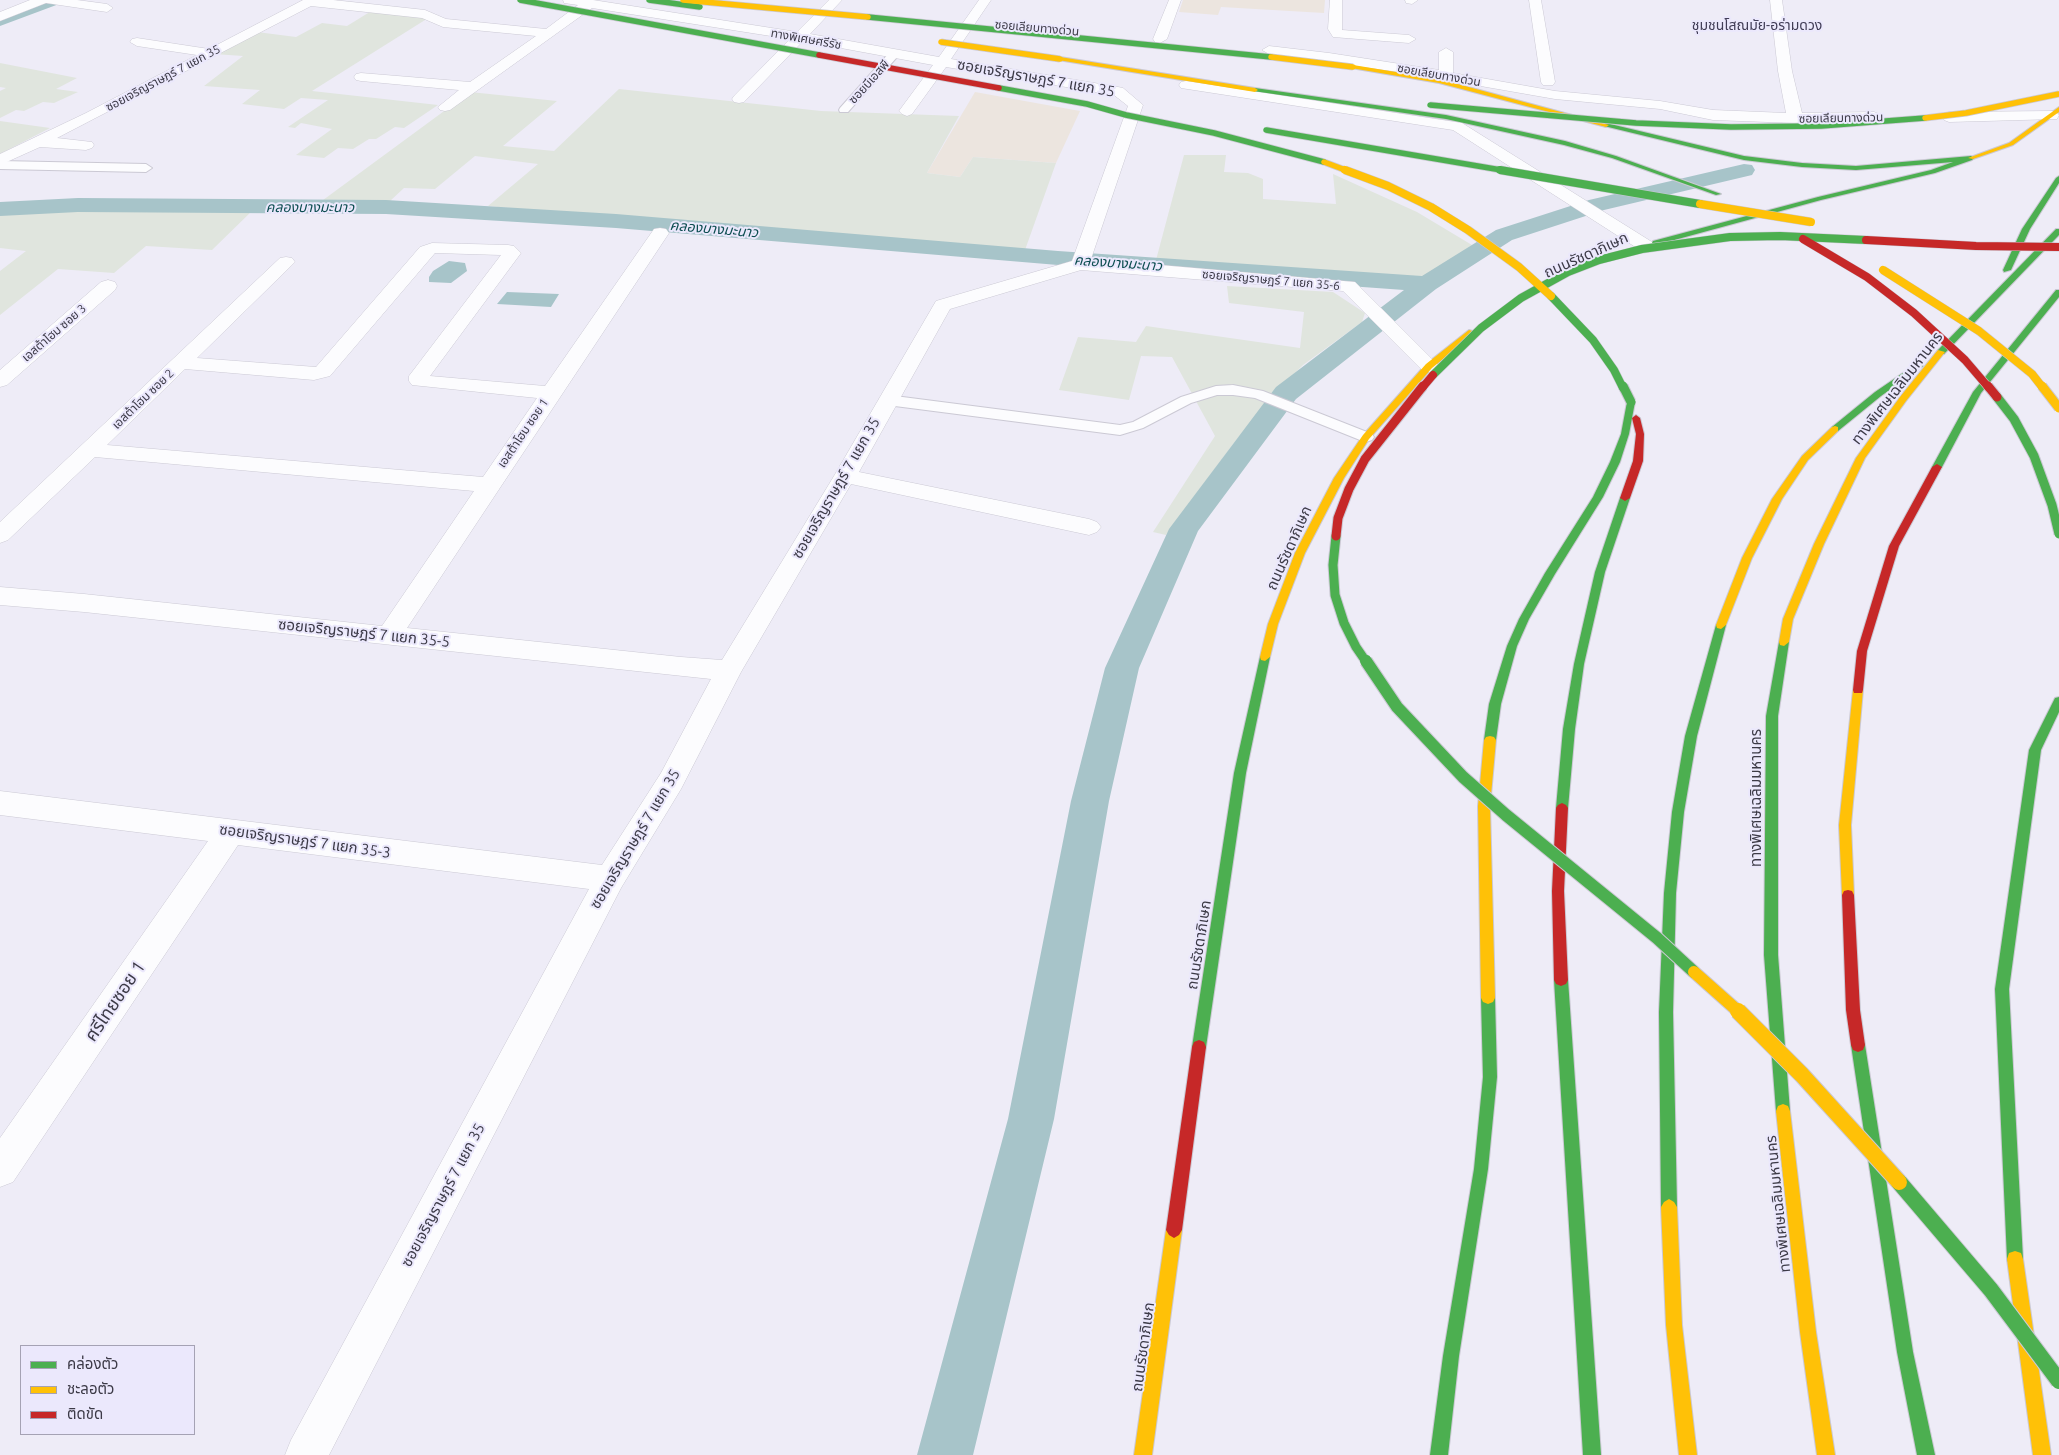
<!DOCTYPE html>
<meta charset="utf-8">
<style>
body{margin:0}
#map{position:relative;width:2059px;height:1455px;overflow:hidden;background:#eeecf7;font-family:Ubuntu,"Noto Sans Thai",sans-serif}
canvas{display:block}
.legend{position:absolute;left:20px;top:1345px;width:175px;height:90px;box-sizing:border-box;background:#ebe8fc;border:1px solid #a5a2b4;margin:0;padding:6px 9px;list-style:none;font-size:15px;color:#3c3a47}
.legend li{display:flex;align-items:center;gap:10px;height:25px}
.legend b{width:25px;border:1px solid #a5a2b4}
</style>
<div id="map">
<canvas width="2059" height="1455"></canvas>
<ul class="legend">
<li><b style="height:6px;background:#4caf50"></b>คล่องตัว</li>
<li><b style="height:6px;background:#ffc107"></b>ชะลอตัว</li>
<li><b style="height:6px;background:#c62828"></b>ติดขัด</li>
</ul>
</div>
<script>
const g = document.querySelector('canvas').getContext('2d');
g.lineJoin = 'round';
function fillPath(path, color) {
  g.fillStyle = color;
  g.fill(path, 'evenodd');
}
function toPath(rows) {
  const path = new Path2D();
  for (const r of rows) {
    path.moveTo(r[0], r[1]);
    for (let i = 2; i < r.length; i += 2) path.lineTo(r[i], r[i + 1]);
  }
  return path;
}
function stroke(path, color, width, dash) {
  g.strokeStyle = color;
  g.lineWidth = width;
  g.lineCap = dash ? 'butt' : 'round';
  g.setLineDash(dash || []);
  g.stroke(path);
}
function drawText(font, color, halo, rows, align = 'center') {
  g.font = font + ' Ubuntu,"Noto Sans Thai",sans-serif';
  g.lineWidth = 4;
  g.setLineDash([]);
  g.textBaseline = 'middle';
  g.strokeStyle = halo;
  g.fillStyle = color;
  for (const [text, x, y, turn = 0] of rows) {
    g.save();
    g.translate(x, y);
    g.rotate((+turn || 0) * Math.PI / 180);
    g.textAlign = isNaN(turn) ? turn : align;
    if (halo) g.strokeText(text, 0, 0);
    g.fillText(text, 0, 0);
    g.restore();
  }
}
fillPath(toPath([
 [1183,0,1325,0,1324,13,1221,7,1218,15,1179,12],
 [975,92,1080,111,1056,163,973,157,960,177,927,173]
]), '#ece5df');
fillPath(toPath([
 [373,10,433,15,312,91,438,105,404,128,395,127,376,139,369,139,353,149,338,148,324,158,296,155,332,129,301,123,295,128,288,127,328,100,301,98,284,109,242,104,260,90,204,86,243,56,214,54,257,32,296,37,322,23,347,26],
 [0,63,77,78,56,89,78,92,54,103,43,102,24,111,16,110,0,118,0,91,6,88,0,87],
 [619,89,821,111,959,116,927,173,960,177,973,157,1056,163,1025,250,677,223,488,206,538,164,475,156,435,189,404,188,389,202,319,203,470,92,557,101,503,146,554,151],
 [0,121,50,128,0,154],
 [1184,155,1226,155,1224,172,1248,173,1263,179,1263,199,1336,204,1333,174,1417,212,1472,245,1429,276,1414,280,1156,260],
 [81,209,129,209,253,210,212,250,146,246,114,273,58,269,0,315,0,271,26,251,0,248,0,215],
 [1227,286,1333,292,1365,313,1362,322,1303,365,1278,390,1259,416,1237,439,1166,535,1153,532,1215,436,1172,357,1141,356,1129,400,1059,390,1078,337,1136,342,1146,326,1300,348,1304,312,1229,303]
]), '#e0e5de');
fillPath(toPath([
 [449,261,465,263,467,271,451,283,429,282,429,277,433,271],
 [507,292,559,294,551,307,497,304]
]), '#a7c4c9');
fillPath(toPath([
 [38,0,61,0,59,4,0,26,0,15,38,0],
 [1744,164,1752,165,1755,170,1752,175,1604,210,1512,240,1436,289,1296,399,1198,531,1139,668,1109,801,1054,1119,973,1455,917,1455,1008,1119,1071,801,1105,668,1169,529,1276,387,1404,290,1058,265,616,228,386,214,78,212,0,216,0,202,78,198,386,200,616,214,1058,251,1422,276,1496,230,1589,200,1744,164]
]), '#a7c4c9');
const lane = toPath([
 [894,51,898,52,898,56,848,112,840,112,839,110,840,108,890,52,894,51],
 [0,161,146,164,152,168,146,172,0,169,0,161],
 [1233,385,1263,391,1372,434,1374,437,1372,440,1366,442,1360,440,1255,398,1233,395,1217,395,1191,403,1143,428,1120,435,887,405,882,403,879,400,882,397,887,395,1120,425,1133,422,1181,397,1216,386,1233,385]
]);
const street = toPath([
 [30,0,77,0,107,4,113,8,107,12,46,3,0,21,0,12,30,0],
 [303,0,333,0,425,10,446,19,546,29,578,5,564,3,563,0,593,0,797,32,829,0,842,0,810,34,939,57,979,0,991,0,951,59,1118,87,1123,88,1143,105,1091,259,1355,282,1439,366,1436,370,1429,372,1422,370,1343,291,1081,270,950,309,859,472,1089,519,1097,522,1101,527,1097,532,1089,535,851,484,741,672,681,789,621,888,329,1455,285,1455,291,1440,589,889,238,845,13,1182,0,1187,0,1138,208,841,0,815,0,791,602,865,661,773,711,679,84,612,0,605,0,587,84,594,382,626,474,491,95,457,8,540,0,543,0,522,280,258,286,257,292,258,295,262,197,358,316,367,420,247,432,243,508,245,514,246,521,253,430,376,545,386,654,229,660,228,666,229,669,233,407,628,681,657,722,660,834,476,936,301,1072,261,1128,106,1114,95,946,67,912,114,907,116,902,114,899,111,933,65,803,41,744,102,739,103,734,102,732,99,734,96,790,39,592,8,450,110,445,111,440,110,438,107,459,90,361,81,356,80,354,77,356,74,361,73,470,82,536,36,443,27,422,18,311,6,57,138,92,142,94,145,92,148,86,150,40,147,0,165,0,154,86,113,197,55,137,46,130,42,132,39,137,38,209,49,303,0],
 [435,253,501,255,409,376,409,381,412,385,537,398,483,477,107,445,185,369,314,380,330,376,435,253],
 [1169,0,1181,0,1167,39,1160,43,1155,42,1153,39,1169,0],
 [1330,0,1342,0,1342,30,1409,35,1416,39,1409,43,1333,37,1328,29,1330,0],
 [1405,0,1418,0,1412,4,1406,3,1405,0],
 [1529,0,1541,0,1555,82,1553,85,1543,85,1541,82,1529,0],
 [1770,0,1782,0,1792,71,1802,113,1874,112,1879,114,1882,117,1879,120,1795,123,1713,120,1660,109,1555,99,1406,73,1269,54,1262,50,1269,46,1329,53,1439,70,1439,52,1446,48,1453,52,1453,73,1555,91,1660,101,1713,110,1786,113,1778,71,1770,0],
 [1186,81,1462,123,1652,242,1655,246,1652,250,1646,251,1640,250,1453,130,1181,88,1179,85,1181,82,1186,81],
 [2052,111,2057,113,2059,115,2057,119,1949,122,1944,120,1941,117,1944,114,1949,112,2052,111],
 [108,280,115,282,117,286,115,290,7,385,0,387,0,370,101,282,108,280]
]);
const fast = toPath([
 [1255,88,1446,115,1565,141,1616,156,1721,194,1716,195,1612,158,1564,145,1446,119,1253,91,1252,90,1255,88],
 [1606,123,1744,156,1802,163,1856,166,1971,156,1974,158,1972,160,1935,173,1821,200,1656,245,1652,243,1653,241,1818,197,1931,170,1953,162,1856,170,1802,167,1744,160,1604,126,1604,124,1606,123],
 [2059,176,2059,183,2030,229,2011,270,2004,272,2003,270,2022,229,2056,178,2059,176],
 [2056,229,2059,229,2059,235,1944,354,1938,354,1938,350,2056,229],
 [2056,290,2059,290,2059,297,1981,393,1942,467,1940,469,1934,469,1932,467,1973,392,2056,290],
 [1916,364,1922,364,1923,366,1881,396,1838,431,1832,431,1832,427,1875,392,1916,364],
 [1631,399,1635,402,1629,434,1620,462,1603,497,1555,574,1529,619,1517,646,1501,704,1496,740,1494,743,1486,743,1484,740,1489,704,1507,646,1519,619,1545,573,1593,497,1610,462,1621,434,1627,402,1631,399],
 [1625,495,1630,498,1605,572,1584,664,1575,729,1568,808,1566,811,1562,813,1558,811,1556,808,1563,729,1574,664,1595,572,1620,498,1625,495],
 [1721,621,1726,625,1697,736,1684,812,1676,893,1673,1012,1677,1207,1674,1212,1669,1215,1664,1212,1661,1207,1659,1012,1664,893,1672,812,1685,736,1716,625,1721,621],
 [1784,638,1789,642,1778,716,1778,955,1790,1111,1788,1116,1783,1118,1778,1116,1776,1111,1764,955,1766,716,1779,642,1784,638],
 [1265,653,1270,657,1246,773,1206,1047,1204,1052,1199,1054,1194,1052,1192,1047,1234,773,1260,657,1265,653],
 [2059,697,2059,712,2041,750,2009,989,2023,1259,2021,1265,2015,1267,2009,1265,2007,1259,1995,989,2029,750,2055,698,2059,697],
 [1561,974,1566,976,1568,980,1601,1455,1583,1455,1554,980,1556,976,1561,974],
 [1488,992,1493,994,1495,998,1497,1077,1488,1169,1459,1356,1448,1455,1430,1455,1443,1356,1474,1169,1483,1077,1481,998,1483,994,1488,992],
 [1858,1038,1863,1040,1865,1045,1913,1352,1935,1455,1917,1455,1897,1352,1851,1045,1853,1040,1858,1038]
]);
const slow = toPath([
 [1060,57,1255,88,1258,90,1255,92,1058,60,1060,57],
 [1353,65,1439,79,1609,125,1606,127,1439,83,1351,68,1353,65],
 [2059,107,2059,112,2013,145,1973,159,1968,158,2009,143,2059,107],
 [1469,330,1476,332,1432,368,1369,439,1344,478,1305,553,1278,624,1270,657,1265,661,1261,660,1260,657,1268,624,1295,553,1334,478,1363,435,1426,364,1469,330],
 [1938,350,1945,352,1906,401,1865,458,1824,544,1793,619,1789,642,1784,646,1780,645,1779,642,1783,619,1814,544,1856,458,1900,397,1938,350],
 [1835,426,1838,427,1838,431,1808,460,1782,499,1752,558,1726,625,1721,629,1717,628,1716,625,1742,558,1772,499,1802,456,1832,427,1835,426],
 [1858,686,1863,690,1851,825,1854,895,1852,899,1848,900,1844,899,1842,895,1839,825,1853,690,1858,686],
 [1490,736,1494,737,1496,740,1490,806,1495,998,1493,1002,1488,1004,1483,1002,1481,998,1478,806,1484,740,1486,737,1490,736],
 [1783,1104,1788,1106,1790,1111,1816,1332,1835,1455,1817,1455,1800,1332,1776,1111,1778,1106,1783,1104],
 [1669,1199,1674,1202,1677,1207,1682,1325,1697,1455,1679,1455,1666,1325,1661,1207,1664,1202,1669,1199],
 [1174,1222,1179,1225,1182,1230,1152,1455,1134,1455,1166,1230,1169,1225,1174,1222],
 [2015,1251,2021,1253,2023,1259,2051,1455,2033,1455,2007,1259,2009,1253,2015,1251]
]);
const jam = toPath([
 [1636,415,1640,418,1644,434,1643,461,1630,498,1625,501,1620,498,1633,461,1636,434,1632,418,1636,415],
 [1937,464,1942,467,1899,546,1867,651,1863,690,1862,693,1854,693,1853,690,1857,651,1889,546,1932,467,1937,464],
 [1562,803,1566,805,1568,808,1564,891,1568,980,1566,984,1561,986,1556,984,1554,980,1552,891,1556,808,1558,805,1562,803],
 [1848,890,1852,891,1854,895,1860,1010,1865,1045,1863,1050,1858,1052,1853,1050,1851,1045,1846,1010,1842,895,1844,891,1848,890],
 [1199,1040,1204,1042,1206,1047,1182,1230,1179,1235,1174,1238,1169,1235,1166,1230,1192,1047,1194,1042,1199,1040]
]);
stroke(lane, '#cbc9d4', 2);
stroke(street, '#cbc9d4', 1);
stroke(fast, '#cbc9d4', 2);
stroke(slow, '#cbc9d4', 2);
stroke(jam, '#cbc9d4', 2);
fillPath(lane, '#fcfcfe');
fillPath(street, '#fcfcfe');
fillPath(fast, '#4caf50');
fillPath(slow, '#ffc107');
fillPath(jam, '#c62828');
const fastBridgeFar4 = toPath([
 [520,0,819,55],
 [649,0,700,7],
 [868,17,1271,57],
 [999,88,1087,104,1126,115,1214,133,1324,162],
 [1430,105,1636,123,1731,127,1821,126,1925,118],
 [1266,130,1507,171]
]);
const fastBridgeFar3 = toPath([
 [1500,170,1700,204],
 [1551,296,1593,340,1614,370,1623,388],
 [1433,375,1481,328,1521,298,1568,272,1599,260,1642,249,1730,237,1780,236,1866,240]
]);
const fastBridgeFar2 = toPath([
 [1623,386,1631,402],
 [1997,397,2014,419,2034,456,2052,505,2059,534],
 [1336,536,1333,565,1335,595,1344,623,1356,647,1367,663]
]);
const fastBridgeFar1 = toPath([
 [1366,661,1397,707,1463,777,1506,815,1657,938,1694,972]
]);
const fastBridge = toPath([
 [1899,1182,1991,1290,2059,1381]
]);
const slowBridgeFar4 = toPath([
 [683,0,868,17],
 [941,42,1060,59],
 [1271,57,1353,67],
 [1925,118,1966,113,2059,94],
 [1324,162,1348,171]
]);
const slowBridgeFar3 = toPath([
 [1345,170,1388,186,1431,207,1468,230,1519,267,1551,296],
 [1700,204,1811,222],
 [1883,270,1979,331,2032,374,2043,388]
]);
const slowBridgeFar2 = toPath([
 [2042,386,2059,408]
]);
const slowBridgeFar1 = toPath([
 [1694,972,1739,1012]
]);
const slowBridge = toPath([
 [1738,1011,1802,1075,1899,1182]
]);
const jamBridgeFar2 = toPath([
 [819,55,999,88]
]);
const jamBridgeFar1 = toPath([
 [1803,239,1867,277,1914,313,1965,360,1989,388],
 [1866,240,1976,246,2059,247],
 [1422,388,1433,375]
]);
const jamBridge = toPath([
 [1988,386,1997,397],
 [1336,536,1338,518,1349,489,1365,459,1423,386]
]);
stroke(fastBridgeFar4, '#cbc9d4', 7, []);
stroke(fastBridgeFar3, '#cbc9d4', 9, []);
stroke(fastBridgeFar2, '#cbc9d4', 11, []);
stroke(fastBridgeFar1, '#cbc9d4', 14, []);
stroke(fastBridge, '#cbc9d4', 18, []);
stroke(slowBridgeFar4, '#cbc9d4', 7, []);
stroke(slowBridgeFar3, '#cbc9d4', 9, []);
stroke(slowBridgeFar2, '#cbc9d4', 11, []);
stroke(slowBridgeFar1, '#cbc9d4', 14, []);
stroke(slowBridge, '#cbc9d4', 18, []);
stroke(jamBridgeFar2, '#cbc9d4', 7, []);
stroke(jamBridgeFar1, '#cbc9d4', 9, []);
stroke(jamBridge, '#cbc9d4', 11, []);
stroke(fastBridgeFar4, '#4caf50', 5.5);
stroke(fastBridgeFar3, '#4caf50', 8);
stroke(fastBridgeFar2, '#4caf50', 9);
stroke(fastBridgeFar1, '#4caf50', 12);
stroke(fastBridge, '#4caf50', 16);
stroke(slowBridgeFar4, '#ffc107', 5.5);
stroke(slowBridgeFar3, '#ffc107', 8);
stroke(slowBridgeFar2, '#ffc107', 9);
stroke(slowBridgeFar1, '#ffc107', 12);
stroke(slowBridge, '#ffc107', 16);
stroke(jamBridgeFar2, '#c62828', 5.5);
stroke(jamBridgeFar1, '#c62828', 8);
stroke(jamBridge, '#c62828', 9);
drawText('12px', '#3c3a47', '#ebe8fc', [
 ["ซอยเลียบทางด่วน",1037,28,5],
 ["ทางพิเศษศรีรัช",806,39,10],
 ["ซอยเลียบทางด่วน",1439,75,10],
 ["ซอยเจริญราษฎร์ 7 แยก 35",163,78,-28],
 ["ซอยบีเอสพี",869,82,-48],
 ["ซอยเลียบทางด่วน",1841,118,-1],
 ["ซอยเจริญราษฎร์ 7 แยก 35-6",1271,280,5],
 ["เอสต้าโฮม ซอย 3",54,333,-41],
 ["เอสต้าโฮม ซอย 2",143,399,-44],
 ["เอสต้าโฮม ซอย 1",523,433,-56]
]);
drawText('14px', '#403c56', '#ebe8fc', [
 ["ชุมชนโสณมัย-อร่ามดวง",1757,25]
]);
drawText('italic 14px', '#0c4d50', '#ebe8fc', [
 ["คลองบางมะนาว",310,207],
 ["คลองบางมะนาว",714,229,5],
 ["คลองบางมะนาว",1118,263,4]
]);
drawText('15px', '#3c3a47', '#ebe8fc', [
 ["ซอยเจริญราษฎร์ 7 แยก 35",1036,78,10],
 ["ถนนรัชดาภิเษก",1586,255,-24],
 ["ทางพิเศษเฉลิมมหานคร",1897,388,-52],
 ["ซอยเจริญราษฎร์ 7 แยก 35",836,488,-60],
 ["ถนนรัชดาภิเษก",1289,548,-66],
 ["ซอยเจริญราษฎร์ 7 แยก 35-5",364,633,6],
 ["ทางพิเศษเฉลิมมหานคร",1756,798,-90],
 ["ซอยเจริญราษฎร์ 7 แยก 35",635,839,-59],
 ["ซอยเจริญราษฎร์ 7 แยก 35-3",305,841,8],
 ["ถนนรัชดาภิเษก",1199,945,-81],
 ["ซอยเจริญราษฎร์ 7 แยก 35",443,1195,-62],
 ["ทางพิเศษเฉลิมมหานคร",1778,1204,-96],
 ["ถนนรัชดาภิเษก",1143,1347,-82]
]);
drawText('18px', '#3c3a47', '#ebe8fc', [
 ["ศรีไทยซอย 1",115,1001,-56]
]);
</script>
